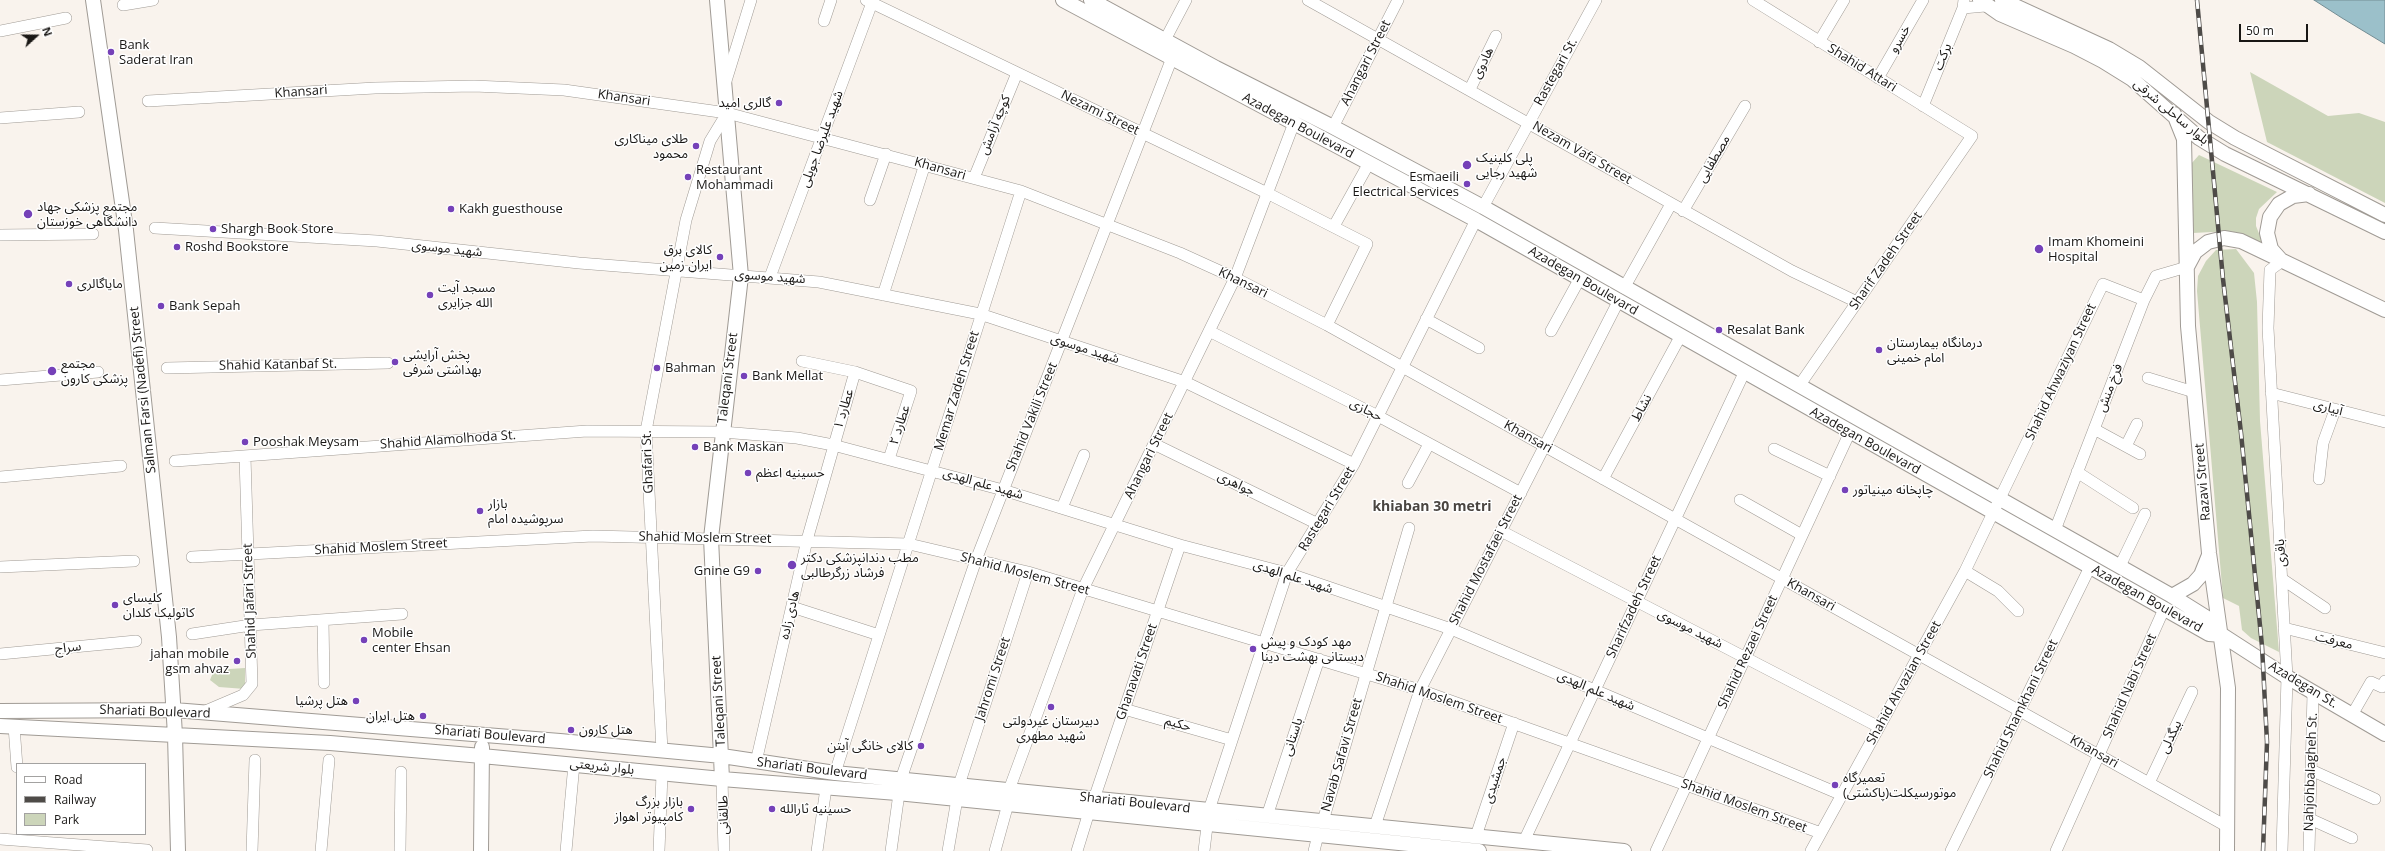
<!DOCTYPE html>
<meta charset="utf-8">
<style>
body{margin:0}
#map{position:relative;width:2385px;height:851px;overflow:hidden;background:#f9f3ed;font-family:"Open Sans",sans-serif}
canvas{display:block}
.legend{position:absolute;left:16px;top:763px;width:130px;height:72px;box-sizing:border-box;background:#fff;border:1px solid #a3a2a1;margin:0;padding:5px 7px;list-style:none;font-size:12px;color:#191715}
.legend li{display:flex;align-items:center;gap:8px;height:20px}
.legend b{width:20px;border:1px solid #a3a2a1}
.north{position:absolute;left:16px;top:16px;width:40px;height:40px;-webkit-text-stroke:3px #fff;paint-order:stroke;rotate:69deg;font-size:11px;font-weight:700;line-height:16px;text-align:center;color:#191715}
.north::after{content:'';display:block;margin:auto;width:14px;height:18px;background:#191715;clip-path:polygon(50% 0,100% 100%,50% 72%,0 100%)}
.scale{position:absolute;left:2239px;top:24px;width:69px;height:18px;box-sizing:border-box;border:2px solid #191715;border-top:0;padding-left:5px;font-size:12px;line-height:14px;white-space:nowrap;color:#191715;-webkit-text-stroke:3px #fff;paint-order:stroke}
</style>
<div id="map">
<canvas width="2385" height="851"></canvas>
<ul class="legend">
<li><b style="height:5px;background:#fff"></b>Road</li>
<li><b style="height:5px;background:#4e4b48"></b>Railway</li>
<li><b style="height:11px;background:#ccd5ba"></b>Park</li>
</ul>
<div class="north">N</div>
<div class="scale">50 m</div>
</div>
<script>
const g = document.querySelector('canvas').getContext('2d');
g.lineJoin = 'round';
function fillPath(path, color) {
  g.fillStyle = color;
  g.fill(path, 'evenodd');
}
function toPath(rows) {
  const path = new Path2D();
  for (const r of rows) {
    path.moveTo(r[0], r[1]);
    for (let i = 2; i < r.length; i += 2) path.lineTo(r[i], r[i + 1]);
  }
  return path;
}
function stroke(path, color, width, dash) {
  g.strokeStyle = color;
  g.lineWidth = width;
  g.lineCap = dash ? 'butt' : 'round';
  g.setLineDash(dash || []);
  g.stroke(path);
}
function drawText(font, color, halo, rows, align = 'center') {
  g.font = font + ' "Open Sans","Noto Sans Arabic",sans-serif';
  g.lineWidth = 3;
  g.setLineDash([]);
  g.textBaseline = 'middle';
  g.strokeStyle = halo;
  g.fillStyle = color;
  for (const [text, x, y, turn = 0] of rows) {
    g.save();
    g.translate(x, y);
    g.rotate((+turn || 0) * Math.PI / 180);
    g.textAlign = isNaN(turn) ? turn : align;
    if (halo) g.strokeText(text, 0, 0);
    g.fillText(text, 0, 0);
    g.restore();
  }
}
fillPath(toPath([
 [2250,72,2328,116,2359,113,2385,122,2385,203,2267,142],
 [2199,155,2277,192,2259,209,2256,218,2256,226,2264,246,2231,231,2193,233,2191,164],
 [2236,249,2254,273,2257,302,2260,421,2279,652,2251,638,2242,630,2239,606,2223,598,2197,291,2198,276,2206,261,2216,250],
 [245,668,245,689,219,687,210,680,214,670]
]), '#ccd5ba');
const water = toPath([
 [2314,0,2385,0,2385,44,2342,18,2314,0]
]);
fillPath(water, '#9bc0ca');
stroke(water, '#748d94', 1);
const minor = toPath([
 [866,0,1267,193,1367,244,1327,325],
 [1308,0,1792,271,1857,302],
 [1753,0,1972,136,1799,386],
 [1964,0,1963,8,1985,6],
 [123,5,153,0],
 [824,21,831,0],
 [0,31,66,18],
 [1165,40,1186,0],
 [1819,42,1844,0],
 [1878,78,1923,0],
 [726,81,751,0],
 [1470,89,1496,36],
 [148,101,375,88,474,86,564,90,727,113,1021,191,1180,253,1235,278,1327,325,2228,827],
 [1923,106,1963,8],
 [0,118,79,112],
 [1333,127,1398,0],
 [974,178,1017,73],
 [870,200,886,154],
 [1483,207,1596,0],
 [1683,211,1745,106],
 [1334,226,1369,163],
 [155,228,377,241,579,263,819,282,980,314,1185,382,1354,464],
 [0,235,93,234],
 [2282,261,2270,270,2268,328,2287,677,2282,851],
 [770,277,873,0],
 [1624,288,1671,204],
 [883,295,925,164],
 [1426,319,1479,348],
 [1209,331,1378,416,1521,493],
 [1551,331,1579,280],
 [802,361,855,372,911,391,889,459],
 [167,368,388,363],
 [2148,378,2194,392],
 [0,380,98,372],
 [2271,393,2385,422],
 [2094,429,2140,454],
 [1154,444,1318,524],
 [2126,446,2137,424],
 [1774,449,1830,476],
 [175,461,587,431,722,432,797,438,833,445,1003,490,1180,545,1287,573,1451,629,1842,795],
 [2077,472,2133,508],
 [0,477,121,466],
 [1603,479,1680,337],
 [2319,479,2323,443,2335,410],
 [1408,483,1429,444],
 [1740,500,1802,535],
 [1062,508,1084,455],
 [2055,530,2144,300,2156,276,2187,267],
 [1501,531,1879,727],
 [192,557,593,536,909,544,1028,572,1420,690,1821,833],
 [2120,566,2145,514],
 [0,567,134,561],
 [1965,571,1998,591,2018,611],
 [2282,579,2325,608],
 [792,607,879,635],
 [323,620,324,683],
 [2284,628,2385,653],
 [192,634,251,625,402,614],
 [0,654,136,641],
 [1124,709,1232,740],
 [203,712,243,695,252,684,245,457],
 [2352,715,2371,682,2382,687,2385,681],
 [14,726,17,767],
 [662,751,646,431,686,220,710,141,727,113],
 [756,762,807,540,855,372],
 [2311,770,2375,799],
 [835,773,1021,191],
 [722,779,724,851],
 [2149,783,2192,692],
 [959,785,1028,572],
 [1009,790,1083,589,1235,278,1294,123],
 [1094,799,1180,545],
 [1267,816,1319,659],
 [2310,819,2352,838],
 [1323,821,1409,528],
 [1375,826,1420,690,1618,302],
 [1476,836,1514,723],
 [0,839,147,850],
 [1524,841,1744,373],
 [252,851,255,760],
 [321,851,329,760],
 [400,851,401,772],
 [566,851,574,764],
 [659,851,662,774],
 [817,851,826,788],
 [891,851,901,779,976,560,1172,58],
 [948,851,957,799],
 [995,851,1008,804],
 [1077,851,1089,812],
 [1204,851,1209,810,1287,573,1354,464,1476,220],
 [1314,851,1318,835],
 [1656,851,1850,432],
 [1811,851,1965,571,2103,284,2144,300],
 [1951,851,2090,567],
 [2056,851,2164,609],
 [2309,851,2313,693]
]);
const major = toPath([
 [93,0,126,230,169,637,175,735,178,851],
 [717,0,741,276,711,538,722,779],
 [1063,0,1476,220,2209,634,2222,635],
 [1091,0,1216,68,1333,127,1483,207,2172,596,2212,621,2222,635,2287,677,2385,734],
 [1980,0,2000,14,2074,46,2103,61,2132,79,2199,138,2225,154,2385,232],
 [2002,0,2109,49,2139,67,2209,122,2235,138,2385,215],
 [2174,114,2184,139,2188,326,2209,553,2228,688,2227,851],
 [2280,259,2271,249,2267,233,2270,217,2279,204,2293,196,2309,194],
 [2187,267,2195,252,2208,242,2224,238,2241,241,2385,310],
 [2172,596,2193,584,2201,575,2209,555],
 [0,711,174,710,560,741,722,756,835,773,1624,851],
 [0,726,330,743,482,756,722,779,897,793,1479,851],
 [481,851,482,747]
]);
stroke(minor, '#a09b95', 12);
stroke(major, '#a09b95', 16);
stroke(minor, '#fff', 11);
stroke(major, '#fff', 14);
const rail = toPath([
 [2197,0,2223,279,2241,433,2262,646,2267,742,2263,851]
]);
stroke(rail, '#4e4b48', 4.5);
stroke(rail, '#fff', 3, [9]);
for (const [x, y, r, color] of [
 [111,52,4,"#7541b8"],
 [779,103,4,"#7541b8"],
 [696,146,4,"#7541b8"],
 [1467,165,5,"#7541b8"],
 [688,177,4,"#7541b8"],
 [1467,184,4,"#7541b8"],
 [451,209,4,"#7541b8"],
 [28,214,5,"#7541b8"],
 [213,229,4,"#7541b8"],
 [177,247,4,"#7541b8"],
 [2039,249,5,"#7541b8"],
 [720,257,4,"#7541b8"],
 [69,284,4,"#7541b8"],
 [430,295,4,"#7541b8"],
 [161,306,4,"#7541b8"],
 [1719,330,4,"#7541b8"],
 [1879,350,4,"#7541b8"],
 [395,362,4,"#7541b8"],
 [657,368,4,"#7541b8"],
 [52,371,5,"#7541b8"],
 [744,376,4,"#7541b8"],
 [245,442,4,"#7541b8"],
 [695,447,4,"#7541b8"],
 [748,473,4,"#7541b8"],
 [1845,490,4,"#7541b8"],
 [480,511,4,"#7541b8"],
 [792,565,5,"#7541b8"],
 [758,571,4,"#7541b8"],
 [115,605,4,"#7541b8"],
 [364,640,4,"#7541b8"],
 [1253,649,4,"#7541b8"],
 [237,661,4,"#7541b8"],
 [356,701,4,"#7541b8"],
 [1051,707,4,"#7541b8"],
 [423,716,4,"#7541b8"],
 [571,730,4,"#7541b8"],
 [921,746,4,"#7541b8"],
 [1835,785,4,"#7541b8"],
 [691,809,4,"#7541b8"],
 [772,809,4,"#7541b8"]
]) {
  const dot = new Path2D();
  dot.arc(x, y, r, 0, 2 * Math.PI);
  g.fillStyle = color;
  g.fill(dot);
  stroke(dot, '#fff', 1.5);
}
drawText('13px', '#191715', '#fff', [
 ["خسرو",1900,39,-60],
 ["برکت",1943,57,-68],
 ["Ahangari Street",1366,63,-63],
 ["هادوی",1483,63,-64],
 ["Shahid Attari",1862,68,32],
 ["Rastegari St.",1556,72,-61],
 ["Khansari",301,92,-4],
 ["Khansari",624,98,8],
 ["بلوار ساحلی شرقی",2171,112,40],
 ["Nezami Street",1100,113,26],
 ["کوچه آرامش",995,125,-68],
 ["Azadegan Boulevard",1298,126,28],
 ["شهید علیرضا جویلی",822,139,-70],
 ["Nezam Vafa Street",1582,153,30],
 ["مصطفایی",1714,159,-60],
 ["Khansari",940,169,16],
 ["شهید موسوی",447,249,6],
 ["Sharif Zadeh Street",1886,261,-55],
 ["شهید موسوی",770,277,4],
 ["Azadegan Boulevard",1583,281,30],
 ["Khansari",1243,283,26],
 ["شهید موسوی",1085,349,18],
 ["Shahid Katanbaf St.",278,365,-1],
 ["Shahid Ahwaziyan Street",2061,372,-65],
 ["Taleqani Street",728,378,-83],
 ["فرخ منش",2110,388,-69],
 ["Salman Farsi (Nadefi) Street",143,390,-96],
 ["Memar Zadeh Street",957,391,-73],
 ["نشاط",1642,408,-62],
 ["آبیاری",2328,408,15],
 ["عطارد ۱",844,409,-73],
 ["حجازی",1366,410,27],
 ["Shahid Vakili Street",1032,417,-68],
 ["عطارد ۲",900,425,-72],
 ["Khansari",1528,437,29],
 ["Shahid Alamolhoda St.",448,440,-4],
 ["Azadegan Boulevard",1865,441,29],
 ["Ahangari Street",1149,456,-64],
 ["Ghafari St.",648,462,-92],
 ["Razavi Street",2203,482,-95],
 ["شهید علم الهدی",983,484,16],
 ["جواهری",1236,484,26],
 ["Rastegari Street",1327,509,-59],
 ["Shahid Moslem Street",705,538,1],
 ["Shahid Moslem Street",381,547,-3],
 ["باقری",2281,553,-94],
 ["Shahid Mostafaei Street",1486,560,-63],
 ["Shahid Moslem Street",1025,574,15],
 ["شهید علم الهدی",1293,577,18],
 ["Khansari",1811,595,29],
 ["Azadegan Boulevard",2147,599,29],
 ["Shahid Jafari Street",250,601,-92],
 ["Sharifzadeh Street",1634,607,-65],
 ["هادی زاده",790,615,-77],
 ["شهید موسوی",1690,629,27],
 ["معرفت",2334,641,14],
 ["سراج",68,648,-6],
 ["Shahid Rezaei Street",1748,652,-65],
 ["Ghanavati Street",1137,672,-71],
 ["Jahromi Street",993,679,-72],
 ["Shahid Ahvazian Street",1904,683,-61],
 ["Azadegan St.",2303,685,31],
 ["Shahid Nabi Street",2130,686,-66],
 ["شهید علم الهدی",1596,691,23],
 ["Shahid Moslem Street",1439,698,19],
 ["Taleqani Street",719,701,-93],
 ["Shahid Shamkhani Street",2021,709,-64],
 ["Shariati Boulevard",155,712,2],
 ["حکیم",1178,724,16],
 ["Shariati Boulevard",490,735,5],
 ["باستانی",1293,737,-72],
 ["بیگدلی",2171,737,-65],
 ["Khansari",2094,752,29],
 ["Navab Safavi Street",1342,755,-74],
 ["بلوار شریعتی",602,767,6],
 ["Shariati Boulevard",812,769,7],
 ["Nahjohbalagheh St.",2311,772,-88],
 ["جمشیدی",1495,780,-72],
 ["Shariati Boulevard",1135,803,6],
 ["Shahid Moslem Street",1744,806,20],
 ["طالقانی",724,815,-91]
]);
drawText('13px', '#191715', '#fff', [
 ["Bank",119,45],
 ["Saderat Iran",119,60],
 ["گالری امید",771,103,"right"],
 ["طلای میناکاری",688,139,"right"],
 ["محمود",688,154,"right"],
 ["پلی کلینیک",1476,158],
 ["شهید رجایی",1476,173],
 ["Restaurant",696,170],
 ["Mohammadi",696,185],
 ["Esmaeili",1459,177,"right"],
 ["Electrical Services",1459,192,"right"],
 ["مجتمع پزشکی جهاد",37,207],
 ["دانشگاهی خوزستان",37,222],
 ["Kakh guesthouse",459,209],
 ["Shargh Book Store",221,229],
 ["Imam Khomeini",2048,242],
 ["Hospital",2048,257],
 ["Roshd Bookstore",185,247],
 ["کالای برق",712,250,"right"],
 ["ایران زمین",712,265,"right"],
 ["مایاگالری",77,284],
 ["مسجد آیت",438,288],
 ["الله جزایری",438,303],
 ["Bank Sepah",169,306],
 ["Resalat Bank",1727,330],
 ["درمانگاه بیمارستان",1887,343],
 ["امام خمینی",1887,358],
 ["پخش آرایشی",403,355],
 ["بهداشتی شرفی",403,370],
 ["مجتمع",61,364],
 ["پزشکی کارون",61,379],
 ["Bahman",665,368],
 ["Bank Mellat",752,376],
 ["Pooshak Meysam",253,442],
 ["Bank Maskan",703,447],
 ["حسینیه اعظم",756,473],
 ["چاپخانه مینیاتور",1853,490],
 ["بازار",488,504],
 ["سرپوشیده امام",488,519],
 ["مطب دندانپزشکی دکتر",801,558],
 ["فرشاد زرگرطالبی",801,573],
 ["Gnine G9",750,571,"right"],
 ["کلیسای",123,598],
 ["کاتولیک کلدان",123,613],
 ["Mobile",372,633],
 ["center Ehsan",372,648],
 ["مهد کودک و پیش",1261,642],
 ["دبستانی بهشت دینا",1261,657],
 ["jahan mobile",229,654,"right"],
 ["gsm ahvaz",229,669,"right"],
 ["هتل پرشیا",348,701,"right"],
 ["هتل ایران",415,716,"right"],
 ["دبیرستان غیردولتی",1051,721,"center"],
 ["شهید مطهری",1051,736,"center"],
 ["هتل کارون",579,730],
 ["کالای خانگی آیتن",913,746,"right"],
 ["تعمیرگاه",1843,778],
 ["موتورسیکلت(پاکشتی)",1843,793],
 ["بازار بزرگ",683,802,"right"],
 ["کامپیوتر اهواز",683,817,"right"],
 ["حسینیه ثارالله",780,809]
], 'left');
drawText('bold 14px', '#4a4541', '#fff', [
 ["khiaban 30 metri",1432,507]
]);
</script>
